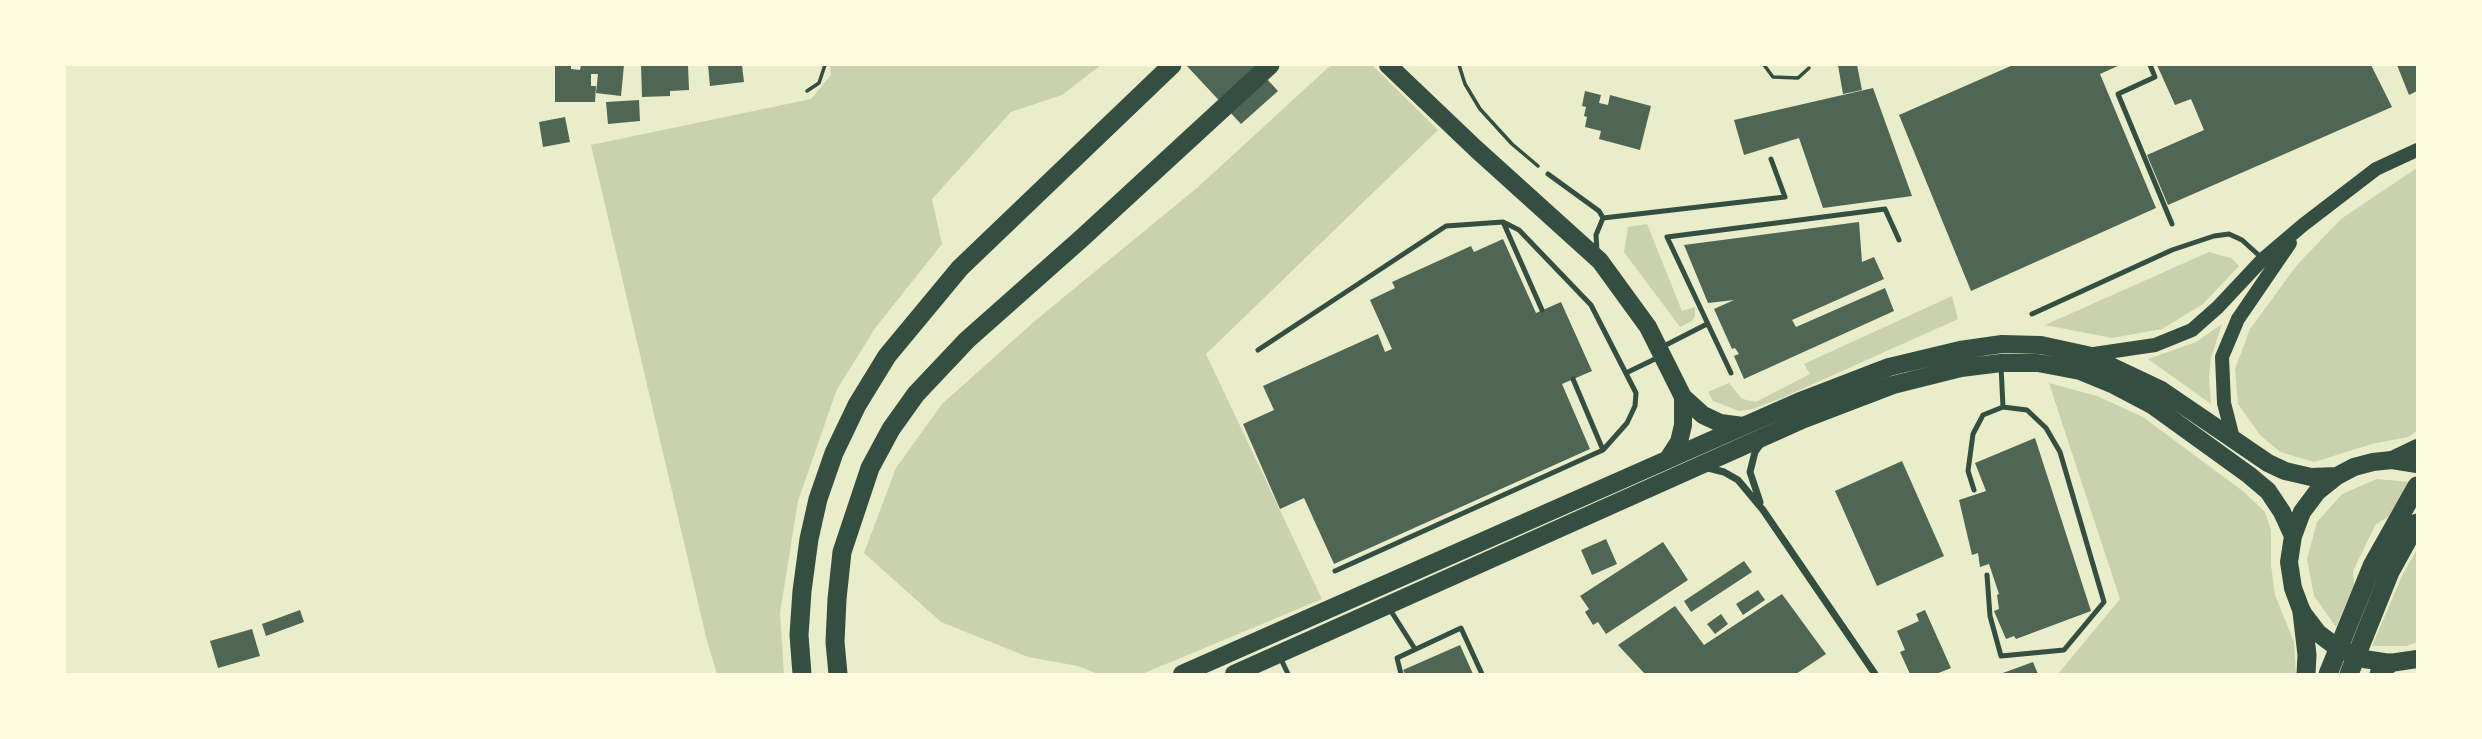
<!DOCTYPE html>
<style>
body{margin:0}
#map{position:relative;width:2482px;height:739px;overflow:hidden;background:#e9edc9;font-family:"Work Sans",sans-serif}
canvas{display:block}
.frame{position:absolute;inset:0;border:66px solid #fefae0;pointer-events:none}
</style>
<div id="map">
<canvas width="2482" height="739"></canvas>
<div class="frame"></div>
</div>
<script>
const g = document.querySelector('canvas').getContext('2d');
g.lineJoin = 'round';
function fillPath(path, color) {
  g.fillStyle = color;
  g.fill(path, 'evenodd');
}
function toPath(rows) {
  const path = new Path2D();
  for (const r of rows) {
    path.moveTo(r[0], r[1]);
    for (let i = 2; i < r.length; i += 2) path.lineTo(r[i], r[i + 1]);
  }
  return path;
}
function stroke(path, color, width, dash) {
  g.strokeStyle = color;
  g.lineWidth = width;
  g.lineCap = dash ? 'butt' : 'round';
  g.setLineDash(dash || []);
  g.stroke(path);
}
fillPath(toPath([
 [830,65,1101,65,1062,95,1011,112,932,199,942,244,876,327,837,389,798,501,780,613,784,674,717,674,707,641,591,145,811,99,831,75],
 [1331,65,1372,65,1438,130,1206,354,1322,599,1142,674,1098,674,1078,666,1028,657,941,622,864,553,896,468,942,404,1036,320,1198,187],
 [2417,168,2417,431,2408,437,2372,444,2314,462,2280,452,2260,435,2238,404,2235,369,2250,329,2297,265,2341,219],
 [1647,224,1682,311,1695,307,1695,316,1692,321,1680,327,1624,252,1628,227],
 [2209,252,2231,258,2239,266,2203,304,2162,329,2112,338,2045,325],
 [1952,296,1958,319,1782,398,1753,409,1739,411,1713,401,1708,392,1729,383,1742,399,1756,402,1810,374,1804,364],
 [2222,324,2211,358,2209,377,2211,404,2148,359,2196,342],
 [2049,383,2097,396,2143,417,2244,492,2265,512,2271,530,2271,565,2275,595,2294,642,2296,674,2058,674,2120,599],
 [2377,479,2410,482,2388,517,2376,524,2353,571,2354,585,2336,627,2314,596,2307,559,2317,522,2342,494],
 [2417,549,2417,642,2407,646,2372,646,2402,576]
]), '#cad2ad');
fillPath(toPath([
 [555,65,571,65,571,69,580,70,581,65,624,65,621,96,596,93,598,74,591,74,591,86,596,86,595,102,555,102],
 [641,65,688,65,689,90,670,91,670,96,642,97],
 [708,65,742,65,744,82,710,86],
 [1186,65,1254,65,1278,91,1241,124],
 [1838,65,1857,65,1862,90,1843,94],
 [2013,65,2120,65,2100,74,2156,208,1971,291,1899,115],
 [2157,65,2371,65,2392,107,2168,205,2147,155,2204,130,2191,99,2175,105],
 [2397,65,2417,65,2417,91,2409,95],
 [1873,88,1912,196,1823,208,1799,138,1744,155,1734,120],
 [1585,91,1601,95,1599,103,1608,105,1610,95,1651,106,1640,150,1599,139,1601,131,1585,127,1587,117,1584,116,1586,107,1582,106],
 [639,100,640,121,608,124,606,102],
 [565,117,570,142,543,147,539,122],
 [1859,222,1862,262,1874,257,1884,279,1792,320,1796,327,1885,288,1894,311,1744,379,1734,356,1739,354,1735,348,1732,349,1714,309,1734,300,1708,303,1684,245],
 [1503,239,1536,313,1561,302,1592,371,1562,384,1590,449,1334,564,1304,498,1280,509,1243,424,1274,410,1263,386,1378,334,1385,352,1392,349,1370,300,1395,288,1392,282,1471,246,1474,252],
 [2035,438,2091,611,2016,639,2014,636,2006,639,1994,611,1999,609,1997,595,1999,594,1989,564,1980,567,1978,553,1972,555,1959,500,1986,491,1975,463],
 [1902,461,1944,556,1877,586,1835,491],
 [1606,539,1617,564,1592,575,1581,550],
 [1663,542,1688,580,1606,634,1598,622,1593,625,1585,612,1589,609,1580,596],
 [1744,561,1752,572,1691,612,1684,601],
 [1758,590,1765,600,1743,615,1736,604],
 [1782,594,1826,654,1796,674,1645,674,1618,645,1675,606,1704,645],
 [300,610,304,622,266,636,262,624],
 [1925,610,1951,668,1936,674,1910,674,1900,652,1905,650,1897,631,1919,621,1916,614],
 [1721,614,1728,624,1715,634,1707,624],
 [252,629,260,656,218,668,210,641],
 [1460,645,1473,674,1405,674,1403,670],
 [2033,662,2038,674,2000,674]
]), '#4f6655');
stroke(toPath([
 [1459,65,1465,84,1480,109,1512,144,1538,166],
 [1764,65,1773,77,1798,78,1809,68],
 [807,91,819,83,825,65]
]), '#344e41', 3.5);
stroke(toPath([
 [2150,65,2155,77,2118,94,2172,224],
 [1548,174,1599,211,1603,218,1596,235,1597,251],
 [1603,218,1785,197,1771,159],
 [1504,224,1542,310],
 [2032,314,2172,250,2214,236,2229,234,2242,240,2263,259],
 [1662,347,1707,324],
 [1258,350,1446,226,1503,222,1519,230,1591,305,1636,393,1635,406,1627,423,1603,450,1335,571],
 [1626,373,1659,357],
 [1731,373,1667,237,1885,209,1899,240],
 [1573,379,1603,450],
 [1974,490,1968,471,1973,434,1983,415,2003,407,2001,366],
 [1987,575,1990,616,2001,656,2064,650,2104,602,2060,452,2046,428,2027,410,2003,407],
 [1389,608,1415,649],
 [1280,657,1288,674],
 [1401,674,1397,658,1461,628,1482,674]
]), '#344e41', 5);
stroke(toPath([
 [1760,445,1755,452,1750,472,1760,502],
 [1704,467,1724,472,1738,480,1763,510,1875,674]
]), '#344e41', 7);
stroke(toPath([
 [2087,355,2155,345,2192,330,2218,307,2263,259,2303,225,2376,169,2417,150],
 [2234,442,2224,403,2222,357,2238,319,2290,243]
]), '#344e41', 14);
stroke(toPath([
 [1388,65,1475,148,1600,261,1648,327,1683,397,1703,415,1720,423,1743,426],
 [1668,459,1679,442,1683,425,1683,397],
 [2417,464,2392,460,2373,462,2354,467,2337,476,2317,492,2302,512,2293,536,2289,562,2293,588,2302,612,2318,633,2339,649,2364,659,2390,663,2417,659],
 [1182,674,1798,402,1889,367,1960,350,2002,344,2041,345,2087,355,2161,390,2268,463,2285,471,2311,477,2337,476],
 [1234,674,1804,419,1893,385,1961,368,2001,363,2038,363,2080,371,2114,385,2152,405,2249,475,2268,491,2282,512,2293,536]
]), '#344e41', 18);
stroke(toPath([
 [2392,460,2417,448]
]), '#344e41', 18);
stroke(toPath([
 [2302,612,2307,655,2306,674],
 [802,674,799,635,802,591,809,539,818,499,834,453,857,405,887,356,960,268,1172,65],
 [838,674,835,642,837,599,842,552,870,468,891,429,916,394,967,340,1082,238,1270,65],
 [2328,674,2372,566,2417,486],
 [2349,674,2390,572,2417,523],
 [2379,674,2390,663]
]), '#344e41', 19);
</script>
